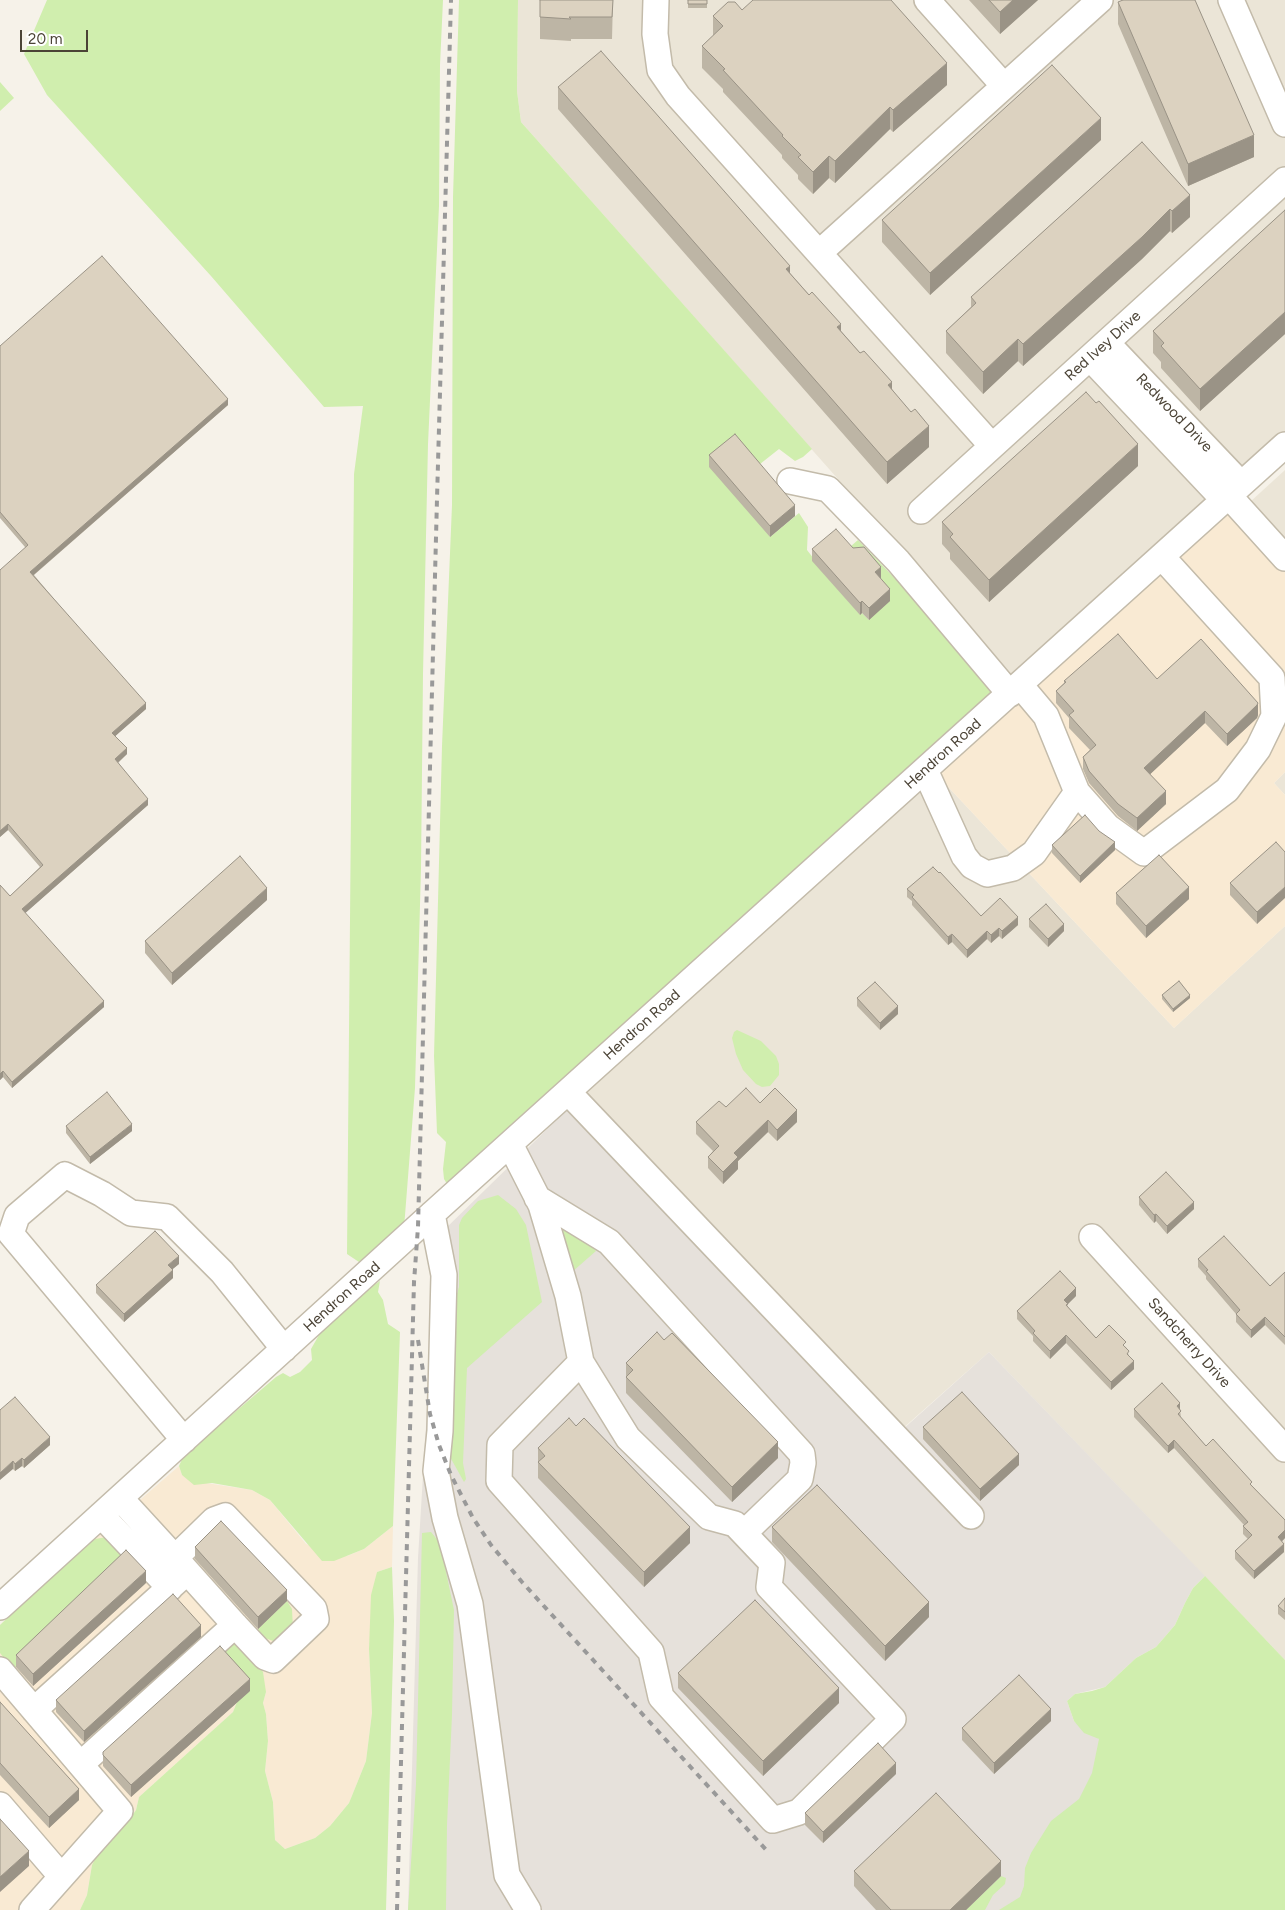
<!DOCTYPE html>
<style>
body{margin:0}
#map{position:relative;width:1285px;height:1910px;overflow:hidden;background:#f6f2e9;font-family:Figtree,sans-serif}
canvas{display:block}
.scale{position:absolute;left:20px;top:30px;width:68px;height:22px;box-sizing:border-box;border:2px solid #4b4336;border-top:0;padding-left:6px;font-size:15px;line-height:18px;white-space:nowrap;color:#4b4336;-webkit-text-stroke:4px #fff;paint-order:stroke}
</style>
<div id="map">
<canvas width="1285" height="1910"></canvas>
<div class="scale">20 m</div>
</div>
<script>
const g = document.querySelector('canvas').getContext('2d');
g.lineJoin = 'round';
function fillPath(path, color) {
  g.fillStyle = color;
  g.fill(path, 'evenodd');
}
function toPath(rows) {
  const path = new Path2D();
  for (const r of rows) {
    path.moveTo(r[0], r[1]);
    for (let i = 2; i < r.length; i += 2) path.lineTo(r[i], r[i + 1]);
  }
  return path;
}
function stroke(path, color, width, dash) {
  g.strokeStyle = color;
  g.lineWidth = width;
  g.lineCap = dash ? 'butt' : 'round';
  g.setLineDash(dash || []);
  g.stroke(path);
}
function drawText(font, color, halo, rows, align = 'center') {
  g.font = font + ' Figtree,sans-serif';
  g.lineWidth = 4.5;
  g.setLineDash([]);
  g.textBaseline = 'middle';
  g.strokeStyle = halo;
  g.fillStyle = color;
  for (const [text, x, y, turn = 0] of rows) {
    g.save();
    g.translate(x, y);
    g.rotate((+turn || 0) * Math.PI / 180);
    g.textAlign = isNaN(turn) ? turn : align;
    if (halo) g.strokeText(text, 0, 0);
    g.fillText(text, 0, 0);
    g.restore();
  }
}
fillPath(toPath([
 [518,0,1285,0,1285,445,1020,684,521,122,517,91],
 [1285,470,1285,541,1250,502],
 [1285,772,1285,795,1274,783],
 [937,775,1174,1028,1285,926,1285,1660,989,1352,901,1430,578,1099]
]), '#ebe5d7');
fillPath(toPath([
 [1246,497,1285,541,1285,772,1274,783,1285,795,1285,926,1174,1028,937,775],
 [179,1466,182,1475,206,1483,252,1490,270,1500,306,1544,347,1556,364,1549,393,1526,392,1567,377,1572,369,1649,372,1713,366,1761,349,1803,330,1826,315,1838,285,1849,275,1840,273,1802,265,1771,268,1741,266,1714,263,1703,266,1692,237,1702,233,1712,139,1797,136,1810,127,1823,92,1865,87,1895,80,1910,0,1910,0,1625,62,1565,95,1539]
]), '#f9ead3');
fillPath(toPath([
 [578,1099,902,1430,989,1352,1205,1576,1193,1588,1185,1603,1175,1625,1156,1647,1136,1658,1105,1687,1075,1694,1067,1701,1074,1721,1099,1739,1206,1910,408,1910,418,1558,434,1293,443,1231]
]), '#e6e1db');
fillPath(toPath([
 [47,0,443,0,440,65,439,206,428,444,423,674,421,868,415,1088,404,1228,362,1264,347,1254,354,474,363,406,324,407,211,276,47,95,24,54],
 [459,0,518,0,517,91,521,122,812,449,803,457,795,461,779,449,755,468,770,537,799,513,808,527,807,550,814,559,813,561,860,614,862,613,869,620,875,584,881,578,863,566,851,546,858,540,1001,689,447,1184,444,1179,443,1169,446,1142,437,1133,434,1056,442,746,452,505,453,197],
 [0,82,14,98,0,111],
 [737,1030,761,1041,776,1056,779,1064,779,1075,770,1086,762,1087,756,1084,743,1070,736,1054,732,1038,734,1032],
 [498,1195,516,1209,526,1225,542,1302,467,1368,463,1463,466,1479,464,1482,445,1448,453,1307,459,1287,459,1225,462,1218,478,1201],
 [561,1221,586,1240,596,1251,564,1279,559,1255],
 [380,1281,378,1292,383,1300,388,1324,400,1332,393,1526,364,1549,334,1561,322,1561,270,1500,252,1490,212,1483,194,1485,182,1475,179,1466,183,1457,200,1442,276,1377,283,1373,290,1377,300,1372,312,1360,311,1349,319,1335,365,1291],
 [431,1532,440,1543,454,1610,452,1715,447,1825,446,1910,408,1910,416,1784,422,1533],
 [107,1537,130,1558,16,1667,12,1668,0,1653,0,1625,62,1565,95,1539],
 [392,1567,394,1621,386,1910,80,1910,87,1895,92,1865,104,1842,115,1836,127,1823,136,1810,139,1797,233,1712,237,1702,219,1661,230,1639,254,1656,263,1672,266,1692,263,1703,266,1714,268,1741,265,1771,273,1802,275,1840,285,1849,315,1838,330,1826,349,1803,366,1761,372,1713,369,1649,371,1595,377,1572],
 [1205,1576,1285,1660,1285,1910,999,1910,1020,1897,1024,1886,1025,1868,1031,1853,1051,1821,1079,1799,1092,1773,1099,1739,1084,1733,1074,1721,1067,1701,1075,1694,1092,1691,1105,1687,1136,1658,1156,1647,1175,1625,1185,1603,1193,1588],
 [287,1601,292,1609,293,1629,276,1642,262,1637,257,1630],
 [1001,1876,1006,1878,1005,1884,993,1895,985,1910,966,1910]
]), '#d0eeae');
const minor = toPath([
 [656,0,655,34,660,70,678,96,992,446],
 [927,0,1004,86],
 [1231,0,1285,124],
 [819,253,1100,0],
 [1107,343,1241,484],
 [1090,358,1224,500],
 [790,481,828,489,898,561,1010,694],
 [1229,496,1285,558],
 [921,511,1285,180],
 [1020,685,1046,716,1077,792,1108,827,1144,853,1227,790,1258,749,1274,716,1272,678,1162,557],
 [925,770,964,856,972,866,987,874,1013,868,1034,853,1077,792],
 [568,1092,971,1516],
 [510,1144,541,1205,568,1296,581,1362,500,1445,499,1481,651,1652,661,1697,773,1820,799,1812,893,1719,769,1587,772,1563,735,1524,709,1517,628,1438,581,1362],
 [537,1198,609,1242,802,1454,803,1463,800,1479,744,1533],
 [432,1214,444,1275,440,1431,436,1471,445,1518,470,1604,507,1875,528,1910],
 [1092,1237,1285,1449],
 [184,1440,11,1234,17,1216,65,1175,102,1194,131,1213,167,1217,222,1272,284,1349],
 [120,1498,175,1558,235,1625,265,1657,273,1660,316,1619,314,1609,225,1516,214,1520,175,1558],
 [101,1515,170,1588],
 [0,1607,432,1214,1285,445],
 [0,1670,120,1811,32,1910],
 [34,1710,187,1572],
 [81,1764,235,1625],
 [0,1805,61,1876]
]);
stroke(minor, '#c3bbaa', 28);
stroke(minor, '#fff', 25);
stroke(toPath([
 [418,1340,430,1414,439,1445,451,1475,473,1518,491,1545,522,1582,769,1853],
 [397,1910,414,1282,418,1227,437,499,451,0]
]), '#999', 4, [6, 6]);
fillPath(toPath([
 [540,0,613,0,612,39,571,39,571,41,540,39],
 [688,0,707,0,707,8,688,8],
 [969,0,1038,0,1000,34],
 [1118,2,1254,157,1188,186,1118,24],
 [742,10,947,85,893,132,890,129,835,183,829,178,813,194,798,179,798,175,782,158,782,155,723,92,723,89,702,68,702,46,713,36,713,16],
 [558,87,790,273,892,389,929,447,887,484,558,109],
 [1101,140,930,295,882,242,882,220],
 [1142,142,1190,217,1172,233,1170,231,1142,259,1023,366,1018,361,983,394,946,353,946,331,971,307,971,297],
 [1285,210,1285,334,1200,411,1161,368,1161,362,1153,353,1153,331],
 [0,346,228,405,34,575,146,709,115,736,127,754,118,763,148,805,25,913,104,1007,12,1088,3,1077,0,1080,0,885,10,896,40,867,8,830,0,837,25,547,0,518],
 [709,455,795,516,770,537,709,467],
 [1138,466,989,602,950,559,950,553,942,544,942,522],
 [812,549,881,578,881,579,890,601,869,620,862,613,860,615,812,561],
 [1157,679,1258,715,1257,718,1227,746,1205,723,1150,774,1166,804,1137,831,1118,816,1089,783,1083,769,1083,757,1090,750,1069,728,1069,718,1056,703,1056,691,1064,683,1064,681],
 [1052,845,1115,850,1080,883,1052,853],
 [1285,852,1257,924,1230,895,1230,883],
 [907,889,981,916,1018,925,1002,939,999,936,991,943,987,939,967,958,952,942,948,945,912,905,912,901,907,897],
 [1116,893,1189,899,1146,938,1116,904],
 [267,900,172,985,145,953,145,941],
 [1029,919,1064,931,1048,947,1029,927],
 [1162,995,1190,998,1173,1012,1162,999],
 [857,998,898,1014,880,1030,857,1006],
 [760,1103,797,1122,777,1141,768,1132,738,1161,738,1169,723,1184,708,1168,708,1157,713,1151,696,1134,696,1122,726,1107],
 [66,1126,132,1131,90,1164,66,1133],
 [1139,1197,1194,1209,1167,1234,1156,1221,1154,1223,1139,1205],
 [1198,1259,1270,1286,1285,1272,1285,1345,1265,1325,1251,1338,1236,1322,1236,1314,1206,1279,1206,1276,1198,1267],
 [179,1264,172,1269,173,1278,124,1322,96,1293,96,1285],
 [1076,1296,1067,1304,1068,1307,1096,1338,1126,1347,1129,1356,1134,1369,1111,1390,1066,1343,1050,1359,1033,1341,1033,1336,1017,1319,1017,1311],
 [626,1363,778,1458,732,1502,626,1393],
 [1134,1409,1180,1410,1181,1418,1206,1446,1252,1486,1285,1520,1285,1538,1282,1541,1284,1552,1254,1579,1235,1559,1235,1551,1248,1539,1243,1534,1243,1526,1244,1525,1174,1448,1168,1453,1134,1417],
 [0,1410,50,1445,24,1468,22,1466,15,1471,13,1469],
 [923,1427,1019,1465,980,1501,923,1439],
 [538,1448,690,1543,644,1587,538,1478],
 [772,1527,929,1617,885,1661,772,1542],
 [195,1547,287,1601,258,1629,195,1559],
 [146,1583,33,1686,16,1667,16,1655],
 [1285,1598,1285,1620,1278,1614,1278,1606],
 [201,1637,84,1742,56,1712,56,1700],
 [678,1673,839,1703,763,1776,678,1688],
 [250,1691,131,1797,103,1766,103,1752],
 [0,1702,79,1800,49,1828,0,1775],
 [1051,1721,994,1774,962,1740,962,1728],
 [896,1774,823,1843,805,1825,805,1813],
 [854,1871,1001,1876,966,1910,876,1910,854,1886]
]), '#bdb5a5');
fillPath(toPath([
 [1013,0,1038,0,1000,34,1000,12],
 [947,63,947,85,893,132,893,110],
 [890,107,890,129,835,183,835,161],
 [1101,118,1101,140,930,295,930,273],
 [1254,135,1254,157,1188,186,1188,164],
 [829,156,829,178,813,194,813,172],
 [1190,195,1190,217,1172,233,1172,211],
 [1170,209,1170,231,1142,259,1023,366,1023,344],
 [790,266,790,288,786,269],
 [1285,312,1285,334,1200,411,1200,389],
 [841,324,841,346,837,327],
 [1018,339,1018,361,983,394,983,372],
 [892,382,892,404,888,385],
 [228,399,228,405,30,578,30,572],
 [929,426,929,447,887,484,887,462],
 [1138,444,1138,466,989,602,989,580],
 [795,505,795,516,770,537,770,526],
 [881,567,881,578,875,584,875,572],
 [890,589,890,601,869,620,869,608],
 [862,601,862,613,860,615,860,603],
 [146,703,146,709,112,739,112,733],
 [1258,703,1258,715,1257,718,1227,746,1227,734],
 [1205,711,1205,723,1144,780,1144,768],
 [127,748,127,754,115,765,115,759],
 [1166,791,1166,804,1137,831,1137,818],
 [148,799,148,805,22,916,22,909],
 [8,824,8,830,0,837,0,831],
 [1115,842,1115,850,1080,883,1080,876],
 [1189,887,1189,899,1146,938,1146,926],
 [1285,887,1285,898,1257,924,1257,912],
 [267,888,267,900,172,985,172,973],
 [1018,917,1018,925,1002,939,1002,931],
 [1064,924,1064,931,1048,947,1048,939],
 [999,928,999,936,991,943,991,935],
 [987,931,987,939,967,958,967,950],
 [952,934,952,942,948,945,948,937],
 [1190,995,1190,998,1173,1012,1173,1009],
 [104,1001,104,1007,12,1088,12,1082],
 [898,1006,898,1014,880,1030,880,1023],
 [3,1071,3,1077,0,1080,0,1074],
 [797,1110,797,1122,777,1141,777,1130],
 [768,1120,768,1132,738,1161,738,1169,723,1184,723,1172,734,1153],
 [132,1124,132,1131,90,1164,90,1157],
 [1194,1202,1194,1209,1167,1234,1167,1226],
 [1156,1214,1156,1221,1154,1223,1154,1215],
 [179,1256,179,1264,168,1273,168,1265],
 [173,1270,173,1278,124,1322,124,1314],
 [1076,1288,1076,1296,1064,1308,1064,1300],
 [1265,1317,1265,1325,1251,1338,1251,1330],
 [1066,1335,1066,1343,1050,1359,1050,1351],
 [1134,1361,1134,1369,1111,1390,1111,1382],
 [1180,1403,1180,1411,1177,1406],
 [50,1437,50,1445,24,1468,24,1460],
 [1174,1440,1174,1448,1168,1453,1168,1446],
 [778,1442,778,1458,732,1502,732,1487],
 [1019,1454,1019,1465,980,1501,980,1489],
 [22,1458,22,1466,15,1471,15,1464],
 [13,1461,13,1469,0,1480,0,1473],
 [690,1527,690,1543,644,1587,644,1572],
 [1285,1530,1285,1538,1278,1545,1278,1537],
 [1284,1544,1284,1552,1254,1579,1254,1571],
 [146,1571,146,1583,33,1686,33,1674],
 [287,1590,287,1601,258,1629,258,1617],
 [929,1602,929,1617,885,1661,885,1646],
 [201,1625,201,1637,84,1742,84,1731],
 [250,1679,250,1691,131,1797,131,1785],
 [839,1688,839,1703,763,1776,763,1761],
 [1051,1709,1051,1721,994,1774,994,1763],
 [896,1763,896,1774,823,1843,823,1832],
 [79,1789,79,1800,49,1828,49,1817],
 [29,1851,29,1866,0,1892,0,1877],
 [1001,1861,1001,1876,966,1910,950,1910]
]), '#9a9386');
const building = toPath([
 [540,0,613,0,612,17,569,17,571,19,540,17,540,0],
 [688,0,707,0,707,4,688,4,688,0],
 [753,0,891,0,947,63,893,110,890,107,835,161,829,156,813,172,798,157,801,155,782,136,783,135,723,70,725,69,702,46,723,26,713,16,728,2,735,2,742,10,753,0],
 [989,0,1013,0,1000,12,989,0],
 [1123,0,1195,0,1254,135,1188,164,1118,2,1123,0],
 [601,51,790,266,786,269,809,295,812,292,841,324,837,327,860,353,864,351,892,382,888,385,911,412,915,409,929,426,887,462,558,87,601,51],
 [1052,65,1101,118,930,273,882,220,1052,65],
 [1142,142,1190,195,1172,211,1170,209,1142,237,1023,344,1018,339,983,372,946,331,976,303,971,297,1142,142],
 [1285,210,1285,312,1200,389,1161,346,1164,343,1153,331,1285,210],
 [102,256,228,399,30,572,146,703,112,733,127,748,115,759,148,799,22,909,104,1001,12,1082,3,1071,0,1074,0,885,10,896,43,865,8,824,0,831,0,570,28,545,0,512,0,346,102,256],
 [1086,392,1096,403,1099,401,1138,444,989,580,950,537,953,534,942,522,1086,392],
 [735,434,795,505,770,526,709,455,735,434],
 [836,529,853,548,864,547,881,567,875,572,890,589,869,608,862,601,860,603,812,549,836,529],
 [1118,634,1157,679,1201,639,1258,703,1257,705,1227,734,1205,711,1144,768,1166,791,1137,818,1118,804,1089,771,1083,757,1096,745,1069,715,1074,711,1056,691,1066,682,1064,681,1118,634],
 [1085,815,1099,831,1115,842,1080,876,1052,845,1085,815],
 [1276,842,1285,852,1285,887,1257,912,1230,883,1276,842],
 [1159,855,1189,887,1146,926,1116,893,1159,855],
 [240,856,267,888,172,973,145,941,240,856],
 [933,867,939,873,940,872,981,916,1000,898,1018,917,1002,931,999,928,991,935,987,931,967,950,952,934,948,937,912,897,914,895,907,889,933,867],
 [1046,904,1064,924,1048,939,1029,919,1046,904],
 [1179,981,1190,995,1173,1009,1162,995,1179,981],
 [875,982,898,1006,880,1023,857,998,875,982],
 [746,1088,760,1103,775,1088,797,1110,777,1130,768,1120,734,1153,738,1157,723,1172,708,1157,719,1146,696,1122,719,1101,726,1107,746,1088],
 [107,1092,132,1124,90,1157,66,1126,107,1092],
 [1166,1172,1194,1202,1167,1226,1156,1214,1154,1215,1139,1197,1166,1172],
 [155,1231,179,1256,168,1265,173,1270,124,1314,96,1285,155,1231],
 [1224,1236,1270,1286,1285,1272,1285,1337,1265,1317,1251,1330,1236,1314,1240,1310,1206,1271,1208,1270,1198,1259,1224,1236],
 [1060,1271,1076,1288,1064,1300,1068,1304,1066,1305,1096,1338,1109,1325,1126,1342,1123,1345,1129,1351,1127,1354,1134,1361,1111,1382,1066,1335,1050,1351,1033,1333,1035,1331,1017,1311,1060,1271],
 [657,1332,664,1340,672,1333,778,1442,732,1487,626,1377,633,1370,626,1363,657,1332],
 [1162,1383,1180,1403,1177,1406,1181,1411,1178,1414,1206,1446,1213,1439,1252,1482,1250,1484,1285,1520,1285,1530,1278,1537,1284,1544,1254,1571,1235,1551,1252,1535,1243,1526,1248,1522,1174,1440,1168,1446,1134,1409,1162,1383],
 [962,1392,1019,1454,980,1489,923,1427,962,1392],
 [15,1397,50,1437,24,1460,22,1458,15,1464,13,1461,0,1473,0,1410,15,1397],
 [569,1418,576,1426,584,1418,690,1527,644,1572,538,1462,545,1456,538,1448,569,1418],
 [817,1485,929,1602,885,1646,772,1527,817,1485],
 [221,1521,287,1590,258,1617,195,1547,221,1521],
 [126,1550,146,1571,33,1674,16,1655,126,1550],
 [173,1594,201,1625,84,1731,56,1700,173,1594],
 [1285,1598,1285,1612,1278,1606,1285,1598],
 [755,1600,839,1688,763,1761,678,1673,755,1600],
 [220,1646,250,1679,131,1785,103,1755,103,1752,220,1646],
 [1019,1675,1051,1709,994,1763,962,1728,1019,1675],
 [0,1702,79,1789,49,1817,0,1763,0,1702],
 [878,1743,896,1763,823,1832,805,1813,878,1743],
 [936,1793,1001,1861,950,1910,891,1910,854,1871,936,1793],
 [0,1819,29,1851,0,1877,0,1819]
]);
fillPath(building, '#dcd2c0');
stroke(building, '#9a9386', 1);
drawText('15px', '#4b4336', '#fff', [
 ["Red Ivey Drive",1103,346,-42],
 ["Redwood Drive",1174,413,46],
 ["Hendron Road",943,754,-42],
 ["Hendron Road",642,1025,-42],
 ["Hendron Road",342,1297,-42],
 ["Sandcherry Drive",1189,1343,48]
]);
</script>
